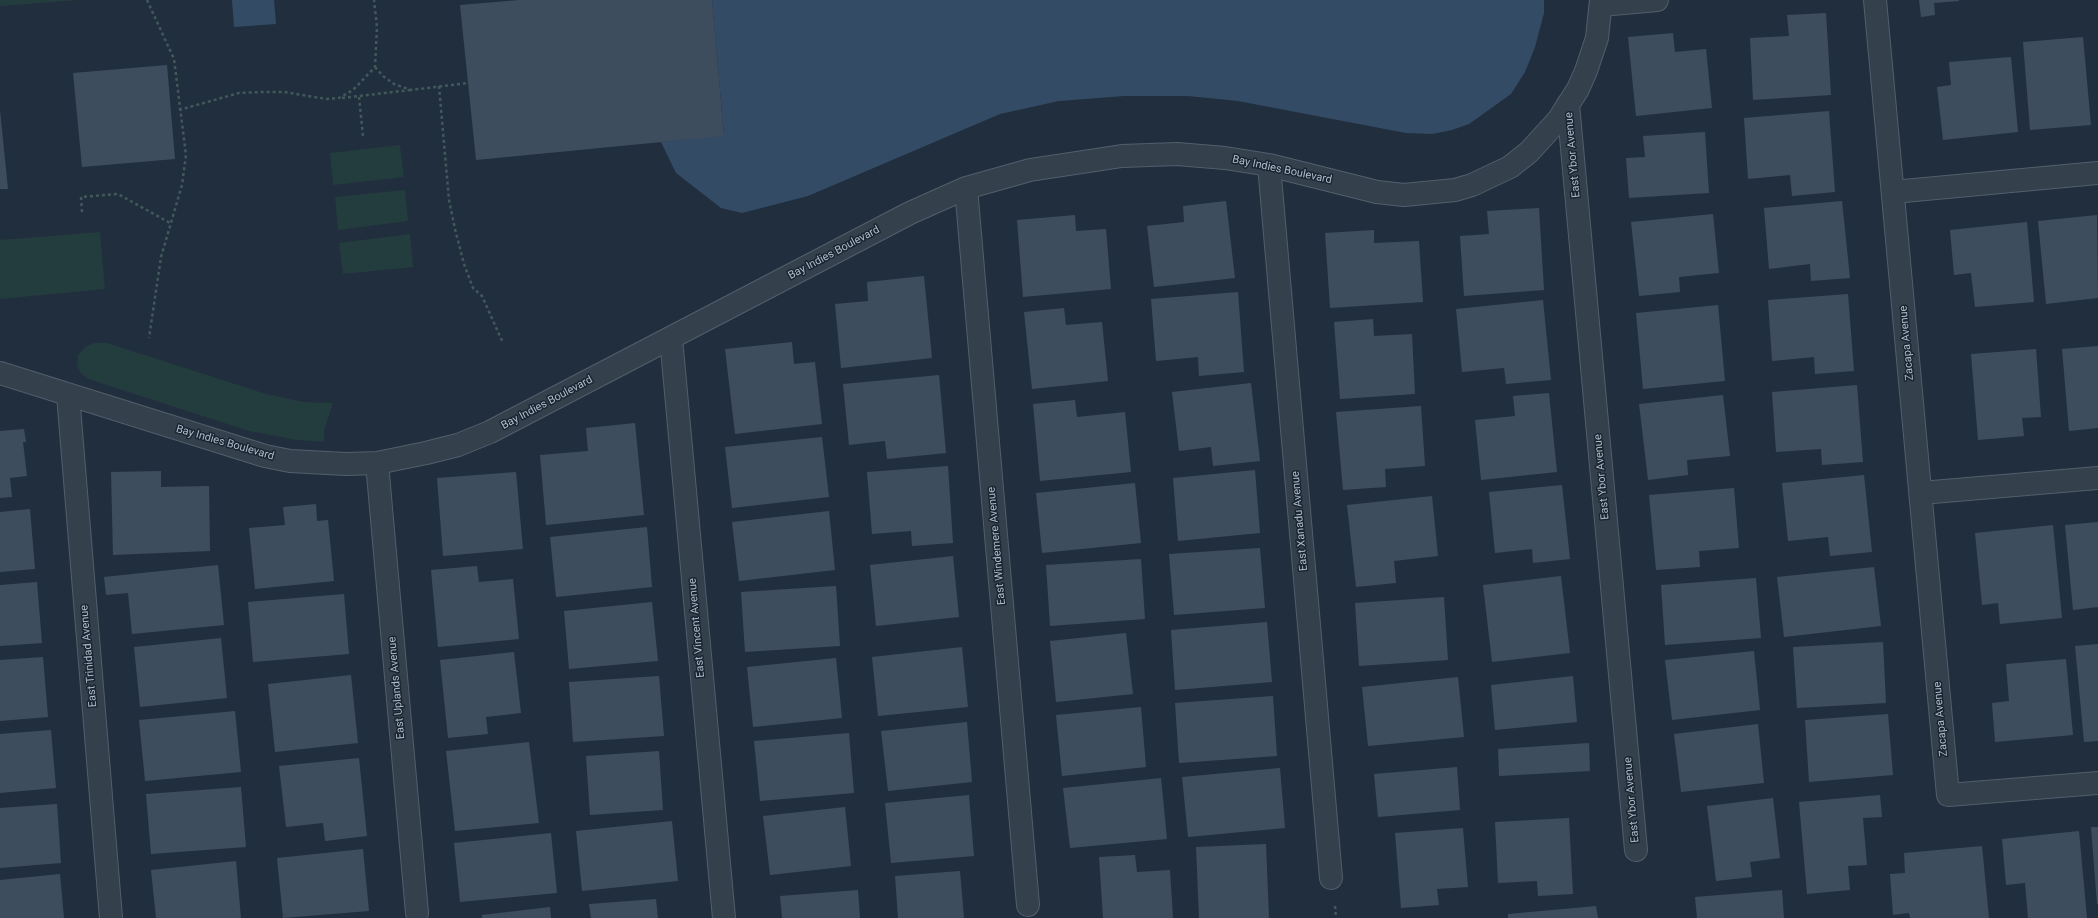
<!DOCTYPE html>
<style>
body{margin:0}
canvas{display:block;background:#212e3d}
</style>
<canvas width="2098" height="918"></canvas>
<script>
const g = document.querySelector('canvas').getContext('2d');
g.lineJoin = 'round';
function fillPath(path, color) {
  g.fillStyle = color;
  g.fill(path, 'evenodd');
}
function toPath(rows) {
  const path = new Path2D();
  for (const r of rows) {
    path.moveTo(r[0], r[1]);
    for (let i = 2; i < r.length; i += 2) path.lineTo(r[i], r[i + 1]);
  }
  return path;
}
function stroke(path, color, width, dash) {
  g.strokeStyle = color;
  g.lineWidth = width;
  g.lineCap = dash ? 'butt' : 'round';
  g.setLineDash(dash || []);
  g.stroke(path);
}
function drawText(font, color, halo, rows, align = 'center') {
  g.font = font + ' Roboto,sans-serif';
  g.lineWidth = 3;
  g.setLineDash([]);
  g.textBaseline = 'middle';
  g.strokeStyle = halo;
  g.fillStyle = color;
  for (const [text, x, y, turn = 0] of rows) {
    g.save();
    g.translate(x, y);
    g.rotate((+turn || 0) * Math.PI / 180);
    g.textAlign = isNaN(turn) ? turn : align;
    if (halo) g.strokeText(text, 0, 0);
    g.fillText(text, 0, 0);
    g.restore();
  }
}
fillPath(toPath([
 [0,0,79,0,0,6],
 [400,145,404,177,333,185,330,153],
 [405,190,408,221,338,230,335,197],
 [100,232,105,289,0,299,0,240],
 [410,234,413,267,343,274,339,243],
 [94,343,107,343,266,394,303,402,333,403,324,431,324,442,297,440,249,431,88,379,80,372,77,365,78,355,85,347]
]), '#233c3e');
fillPath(toPath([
 [232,0,274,0,276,24,234,27],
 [712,0,1544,0,1544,13,1535,47,1525,72,1511,94,1469,124,1452,130,1432,134,1406,133,1238,101,1188,96,1124,96,1059,101,1000,114,808,196,742,213,721,208,676,173,661,142,724,135]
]), '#344b66');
fillPath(toPath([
 [519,0,712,0,724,136,476,160,460,5],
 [1919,0,1959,0,1959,1,1934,3,1935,15,1921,17],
 [1826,13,1831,95,1753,100,1750,38,1789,36,1787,15],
 [1673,33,1675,52,1706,49,1712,108,1636,116,1628,37],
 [2083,37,2091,125,2030,130,2023,42],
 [2011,57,2018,132,1943,140,1937,87,1951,85,1949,62],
 [167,65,175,159,82,167,73,73],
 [0,110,8,189,0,189],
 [1829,111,1835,192,1792,196,1790,175,1748,179,1744,118],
 [1705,132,1709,193,1629,198,1626,158,1645,157,1643,136],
 [1226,201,1235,278,1154,287,1147,226,1184,222,1183,206],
 [1842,201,1850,278,1811,281,1810,264,1769,269,1764,208],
 [1539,208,1544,290,1464,296,1460,236,1489,234,1487,211],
 [1713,214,1719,273,1679,277,1680,292,1639,296,1631,222],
 [1075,215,1076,231,1106,229,1111,289,1023,297,1017,220],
 [2097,215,2098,298,2046,304,2038,221],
 [2027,222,2034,302,1975,307,1971,273,1954,275,1950,230],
 [1374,230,1374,243,1419,241,1423,302,1330,308,1325,233],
 [924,276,932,358,841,368,835,304,868,301,867,282],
 [1238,292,1244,372,1199,376,1198,357,1156,361,1151,299],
 [1848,294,1854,371,1815,374,1814,357,1772,361,1768,300],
 [1543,300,1551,380,1506,384,1504,368,1462,372,1456,309],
 [1718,305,1725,381,1643,389,1636,313],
 [1064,308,1066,325,1102,322,1108,381,1032,389,1024,312],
 [1373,319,1374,336,1412,334,1415,394,1340,399,1334,322],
 [792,342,794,364,815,362,822,424,735,434,725,349],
 [2098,346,2098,428,2069,431,2062,349],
 [2036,349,2041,417,2022,418,2024,436,1978,440,1971,354],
 [939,375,946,453,887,459,885,441,849,445,843,384],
 [1251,383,1260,461,1213,466,1211,447,1179,451,1172,392],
 [1857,385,1863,462,1822,465,1821,449,1776,452,1772,392],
 [1549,393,1557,472,1481,480,1475,420,1515,416,1513,396],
 [1723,395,1730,456,1687,460,1688,475,1648,480,1639,404],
 [1075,400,1077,417,1125,412,1131,472,1040,481,1033,404],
 [1421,406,1425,466,1385,469,1386,487,1343,490,1336,412],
 [635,423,644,515,546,525,540,455,588,451,586,428],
 [24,429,26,442,23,442,27,476,10,478,12,497,0,498,0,431],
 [822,437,829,497,732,508,725,447],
 [948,466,953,543,912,546,911,531,872,534,867,472],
 [1255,470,1260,533,1178,541,1173,478],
 [161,471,161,487,209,486,210,551,113,555,111,472],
 [516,472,523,549,443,556,437,478],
 [1864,475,1872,552,1830,556,1828,537,1788,541,1782,483],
 [1135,483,1141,543,1042,553,1036,493],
 [1562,485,1570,559,1533,563,1532,549,1495,553,1489,492],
 [1734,488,1739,548,1699,551,1700,567,1656,570,1649,495],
 [1432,496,1438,556,1394,561,1396,583,1356,587,1347,505],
 [316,504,317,521,328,520,334,581,255,589,249,528,285,525,283,507],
 [30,509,35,569,0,572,0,512],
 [829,511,835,570,739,581,732,522],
 [2098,522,2098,607,2073,610,2065,525],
 [2053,525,2062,618,2000,624,1998,603,1982,605,1975,533],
 [647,527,652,587,556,597,550,537],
 [1260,548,1265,608,1174,615,1169,554],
 [953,556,959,617,876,626,870,565],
 [1141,559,1145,619,1050,626,1046,565],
 [218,565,224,625,132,634,128,593,106,595,104,577],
 [477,566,479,582,513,579,519,639,438,647,431,570],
 [1874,567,1881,626,1784,637,1777,577],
 [1561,576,1570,653,1492,662,1483,585],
 [1756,578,1761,638,1665,645,1661,585],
 [37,582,42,643,0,646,0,585],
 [836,586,840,646,745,652,741,592],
 [344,594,349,654,253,662,248,602],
 [1444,597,1448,660,1359,666,1355,603],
 [652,602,658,661,569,669,564,611],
 [1267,622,1272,682,1175,690,1171,630],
 [1126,633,1133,694,1056,702,1050,641],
 [221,638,227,698,140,707,134,647],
 [1883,642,1886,703,1797,708,1793,647],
 [2098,644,2098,741,2084,742,2075,646],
 [962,647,968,707,878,716,872,657],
 [1754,651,1760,710,1672,720,1665,660],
 [514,652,521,713,486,717,488,734,448,738,440,660],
 [43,657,48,717,0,721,0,660],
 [836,658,842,718,753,727,747,667],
 [2066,659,2073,735,1995,742,1992,703,2009,701,2006,664],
 [351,675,358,743,275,752,268,684],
 [659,676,664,736,573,742,569,682],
 [1573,676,1577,722,1495,730,1491,685],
 [1458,677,1464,737,1368,746,1362,687],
 [1273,696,1277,756,1179,763,1175,703],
 [1141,707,1146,767,1062,776,1056,715],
 [235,711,241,772,145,781,139,720],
 [1888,714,1893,775,1809,782,1805,720],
 [967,722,972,782,888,791,881,731],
 [1758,724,1764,783,1681,792,1674,734],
 [51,730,56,788,0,793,0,734],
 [849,733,854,793,760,801,754,741],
 [529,742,539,823,455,831,446,751],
 [1589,743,1590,771,1499,776,1498,749],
 [659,751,663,810,590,815,586,756],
 [359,758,367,836,325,841,323,823,286,827,279,766],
 [1457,767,1460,810,1378,817,1374,774],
 [1280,768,1285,828,1188,837,1182,777],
 [1161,778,1167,839,1070,848,1063,788],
 [241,787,246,847,151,854,146,794],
 [969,795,974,856,891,863,885,803],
 [1880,795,1882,817,1863,818,1867,865,1848,866,1850,890,1807,894,1799,802],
 [1773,798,1780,858,1750,862,1752,877,1716,881,1707,806],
 [57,804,61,863,0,868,0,808],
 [845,807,851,866,770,875,763,816],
 [1569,818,1573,894,1538,896,1537,881,1498,883,1495,822],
 [672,821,678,881,582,891,576,831],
 [2091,827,2098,827,2098,904,2097,904],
 [1463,828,1468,887,1437,889,1439,905,1401,908,1395,833],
 [2079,831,2087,918,2028,918,2025,883,2006,885,2002,839],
 [551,833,557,893,460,902,454,843],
 [1266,844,1269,918,1199,918,1196,847],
 [1982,846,1989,918,1910,918,1909,913,1893,915,1890,874,1905,873,1904,853],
 [363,849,369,911,283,918,277,858],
 [1135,855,1137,872,1170,870,1173,918,1103,918,1099,857],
 [236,861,241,918,156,918,151,870],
 [960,871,964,918,898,918,895,876],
 [60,874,64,918,0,918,0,880],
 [858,890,860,918,782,918,780,896],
 [1782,890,1784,918,1697,918,1695,897],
 [656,899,658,918,591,918,589,904],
 [1596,906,1598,918,1508,918,1508,914],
 [550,907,551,918,482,918,482,915]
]), '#3d4d5d');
const minor = toPath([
 [1875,0,1948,795,2098,783],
 [1601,5,1657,0],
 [1568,104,1636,850],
 [1269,165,1331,878],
 [966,188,1028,905],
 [1893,192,2098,173],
 [671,338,724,918],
 [0,373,265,456,290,461,346,464,377,463,426,453,458,445,490,432,910,213,966,188,1030,170,1122,156,1177,154,1225,158,1269,165,1377,192,1404,195,1455,190,1472,185,1510,167,1529,152,1559,119,1578,89,1586,71,1597,38,1601,0],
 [68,395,111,918],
 [377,463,417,913],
 [1921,493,2098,478]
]);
stroke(minor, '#535e6b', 24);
stroke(toPath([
 [147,0,174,59,186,155,182,185,161,257,149,338],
 [375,67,383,76,394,84,411,90,468,83],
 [439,86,449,200,455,229,464,264,473,288,482,296,503,343],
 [359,97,363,136],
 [342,98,410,90],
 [179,110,239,93,261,92,284,92,327,99,339,98,353,90,375,67,377,27,374,0],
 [82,212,81,197,118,194,170,223],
 [1335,906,1336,918]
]), '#41595b', 2.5, [3, 3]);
stroke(minor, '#35404d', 22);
drawText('11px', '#b1bbc9', '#1a2532', [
 ["East Ybor Avenue",1573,155,-95],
 ["Bay Indies Boulevard",1282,170,12],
 ["Bay Indies Boulevard",834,253,-28],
 ["Zacapa Avenue",1907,343,-95],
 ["Bay Indies Boulevard",547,403,-28],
 ["Bay Indies Boulevard",225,443,16],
 ["East Ybor Avenue",1602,477,-95],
 ["East Xanadu Avenue",1300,521,-95],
 ["East Windemere Avenue",997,546,-95],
 ["East Vincent Avenue",697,628,-95],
 ["East Trinidad Avenue",89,656,-95],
 ["East Uplands Avenue",397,688,-95],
 ["Zacapa Avenue",1941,719,-95],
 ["East Ybor Avenue",1632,800,-95]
]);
</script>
